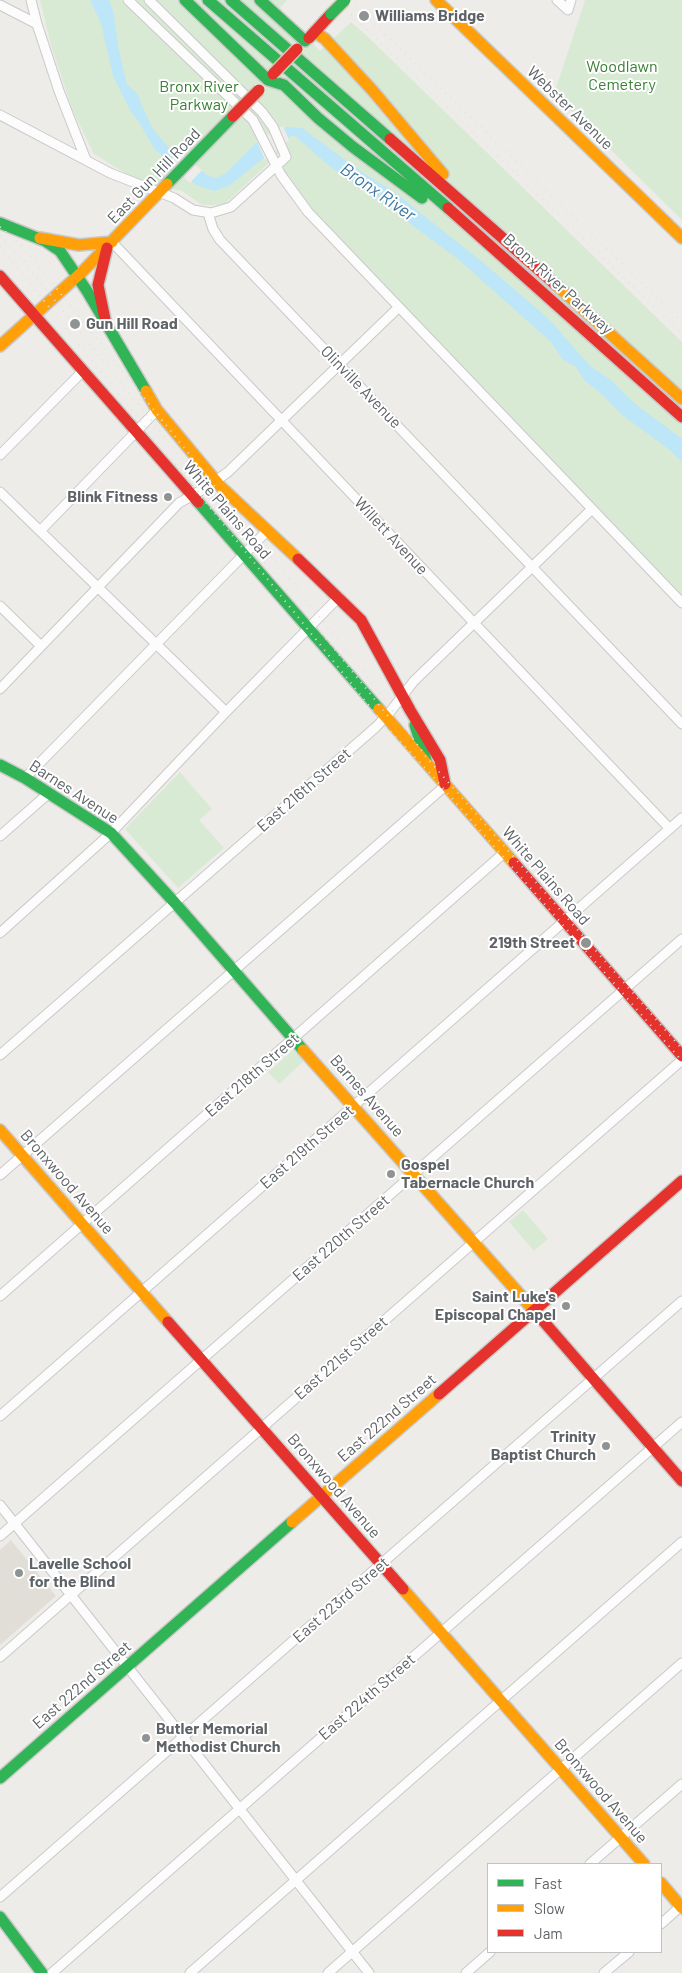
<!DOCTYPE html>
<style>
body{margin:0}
#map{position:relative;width:682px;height:1973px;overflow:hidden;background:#eeece8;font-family:Barlow,sans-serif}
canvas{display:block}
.legend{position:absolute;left:487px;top:1863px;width:175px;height:90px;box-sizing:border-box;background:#fff;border:1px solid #bfc1c2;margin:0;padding:6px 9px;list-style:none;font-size:15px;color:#5e6367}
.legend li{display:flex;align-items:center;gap:10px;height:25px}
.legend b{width:25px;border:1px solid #bfc1c2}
</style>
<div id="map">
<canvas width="682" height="1973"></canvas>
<ul class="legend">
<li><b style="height:6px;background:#30b455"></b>Fast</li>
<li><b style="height:6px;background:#ff9f0a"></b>Slow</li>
<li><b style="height:6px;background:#e5322d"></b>Jam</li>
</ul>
</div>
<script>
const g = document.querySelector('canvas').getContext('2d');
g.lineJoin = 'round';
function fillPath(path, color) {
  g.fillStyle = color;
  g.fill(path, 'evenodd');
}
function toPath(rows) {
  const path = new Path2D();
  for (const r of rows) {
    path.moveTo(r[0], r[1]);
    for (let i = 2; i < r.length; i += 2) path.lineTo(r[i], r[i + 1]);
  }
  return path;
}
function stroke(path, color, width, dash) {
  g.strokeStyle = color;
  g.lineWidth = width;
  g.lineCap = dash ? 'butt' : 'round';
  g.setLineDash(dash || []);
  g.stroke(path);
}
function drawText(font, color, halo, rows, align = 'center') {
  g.font = font + ' Barlow,sans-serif';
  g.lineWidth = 4;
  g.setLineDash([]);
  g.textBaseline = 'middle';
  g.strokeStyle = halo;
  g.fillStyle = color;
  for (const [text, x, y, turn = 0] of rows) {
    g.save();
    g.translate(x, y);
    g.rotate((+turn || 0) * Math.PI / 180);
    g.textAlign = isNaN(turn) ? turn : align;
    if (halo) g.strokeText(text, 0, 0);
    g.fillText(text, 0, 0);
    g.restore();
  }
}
fillPath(toPath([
 [11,1540,56,1596,0,1645,0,1550]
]), '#e1ded8');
fillPath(toPath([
 [40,0,287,0,280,8,320,51,351,22,367,36,682,342,682,597,308,206,283,171,284,166,291,159,286,147,230,199,224,204,215,205,202,205,182,191,140,182,94,154,72,109,51,45],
 [585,0,682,0,682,220,554,94],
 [180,772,212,809,199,820,224,848,178,888,125,829],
 [293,1050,304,1061,279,1084,268,1072],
 [523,1210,548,1239,534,1251,509,1222]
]), '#d9ead4');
fillPath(toPath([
 [90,0,109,0,113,10,119,51,127,84,136,92,143,104,139,100,153,129,168,147,207,175,216,178,226,173,256,143,287,127,302,128,357,169,394,192,480,260,549,319,590,366,612,381,634,403,682,439,682,462,670,450,622,415,604,396,584,380,576,367,563,360,551,342,459,260,408,222,396,209,359,187,327,164,295,136,291,136,229,186,214,191,196,185,166,158,155,150,139,122,131,112,113,76,101,23]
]), '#bde6f8');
fillPath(toPath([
 [283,126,289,140,265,160,257,141],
 [178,152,202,170,190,183,168,163]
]), '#eeece8');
const street = toPath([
 [31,0,37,24,59,91,86,160],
 [128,0,253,120,281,175,308,212,682,603],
 [557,0,568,10,571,0],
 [0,5,37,24],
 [0,115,110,173,174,198,193,210,211,213,231,207,286,157,273,127,262,112,149,0],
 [208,213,213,229,220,240,682,724],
 [112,242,670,829],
 [0,455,83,371],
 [0,492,226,712],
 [40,531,157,410],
 [0,606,41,646],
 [0,689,179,503,207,487,228,472,399,307],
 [25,778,268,530],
 [0,836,49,793],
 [0,933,111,833,226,712,339,597],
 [0,1055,376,727,390,712,414,681,592,509],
 [0,1175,445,786],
 [0,1296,504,853],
 [0,1416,682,818],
 [0,1505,369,1973],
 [0,1536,682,939],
 [0,1657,682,1060],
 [590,1864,682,1784],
 [0,1897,682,1301],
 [661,1924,682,1905],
 [52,1973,682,1422],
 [190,1973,682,1542],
 [328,1973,682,1663],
 [466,1973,490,1952],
 [604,1973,629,1952]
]);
const fast = toPath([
 [185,0,268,80,284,85,318,118,353,147,422,198],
 [208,0,448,208],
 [231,0,390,139],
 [260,0,305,41],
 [167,184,233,116],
 [0,223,45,241,60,251,87,291,146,391],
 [198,502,379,709],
 [415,725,426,760],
 [0,765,25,778,111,833,175,903,303,1050],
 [0,1778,292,1522],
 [0,1917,42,1973]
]);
const slow = toPath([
 [436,0,682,238],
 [315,32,325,39,373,91,443,174],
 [40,238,79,245,112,242],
 [556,285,682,399],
 [0,346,82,272,167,184],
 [146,391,157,410,220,486,298,559],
 [379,709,514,863],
 [303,1050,538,1315],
 [0,1130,168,1322],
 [292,1522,439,1394],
 [403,1589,644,1864],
 [661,1883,682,1908]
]);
const jam = toPath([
 [309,38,331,14],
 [390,139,556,285],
 [448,208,682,417],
 [0,276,198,502],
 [106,324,98,285,107,248],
 [298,559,361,620,410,710,440,760,445,784],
 [514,863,682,1056],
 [538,1315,682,1481],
 [168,1322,403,1589],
 [439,1394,682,1181]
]);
stroke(street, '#cac9c9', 11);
stroke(fast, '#c9c9c9', 14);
stroke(slow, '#c9c9c9', 14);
stroke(jam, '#c9c9c9', 14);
stroke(street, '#fcfcfc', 9);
stroke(fast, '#30b455', 11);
stroke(slow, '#ff9f0a', 11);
stroke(jam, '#e5322d', 11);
stroke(toPath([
 [336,0,682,334],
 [350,0,682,322],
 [0,227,17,241,33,259,374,685,427,758,682,1049],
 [0,236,21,258,388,716],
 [0,246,387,728,428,771,682,1061]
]), '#e3e4e3', 2, [1, 6]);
const fastBridge = toPath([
 [331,14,345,0]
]);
const jamBridge = toPath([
 [273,74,297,49],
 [233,116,259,90]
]);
stroke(fastBridge, '#d6cab6', 14, []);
stroke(jamBridge, '#d6cab6', 14, []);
stroke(fastBridge, '#30b455', 11);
stroke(jamBridge, '#e5322d', 11);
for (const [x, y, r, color] of [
 [364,16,6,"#909394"],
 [75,324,6,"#909394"],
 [168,497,5,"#909394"],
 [586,943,6,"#909394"],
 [391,1174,5,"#909394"],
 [566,1306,5,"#909394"],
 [606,1446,5,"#909394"],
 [19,1573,5,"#909394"],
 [146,1738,5,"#909394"]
]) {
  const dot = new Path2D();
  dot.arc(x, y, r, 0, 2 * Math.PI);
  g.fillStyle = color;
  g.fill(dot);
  stroke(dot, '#fff', 2);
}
drawText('bold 16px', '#5e6367', '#fff', [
 ["Williams Bridge",375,16],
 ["Gun Hill Road",86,324],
 ["Blink Fitness",158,497,"right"],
 ["219th Street",575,943,"right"],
 ["Gospel",401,1165],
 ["Tabernacle Church",401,1183],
 ["Saint Luke's",556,1297,"right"],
 ["Episcopal Chapel",556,1315,"right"],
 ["Trinity",596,1437,"right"],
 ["Baptist Church",596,1455,"right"],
 ["Lavelle School",29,1564],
 ["for the Blind",29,1582],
 ["Butler Memorial",156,1729],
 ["Methodist Church",156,1747]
], 'left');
drawText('16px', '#388133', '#fff', [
 ["Woodlawn",622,67],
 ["Cemetery",622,85],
 ["Bronx River",199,87],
 ["Parkway",199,105]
]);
drawText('16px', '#5e6367', '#fff', [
 ["Webster Avenue",570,108,44],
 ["East Gun Hill Road",154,176,-46],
 ["Bronx River Parkway",558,284,42],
 ["Olinville Avenue",361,387,46],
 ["White Plains Road",227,510,49],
 ["Willett Avenue",391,536,47],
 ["East 216th Street",304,790,-41],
 ["Barnes Avenue",74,792,33],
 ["White Plains Road",546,876,49],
 ["East 218th Street",252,1075,-41],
 ["Barnes Avenue",367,1096,49],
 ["East 219th Street",307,1147,-41],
 ["Bronxwood Avenue",67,1182,49],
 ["East 220th Street",341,1238,-41],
 ["East 221st Street",341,1358,-41],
 ["East 222nd Street",387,1418,-41],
 ["Bronxwood Avenue",334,1486,49],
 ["East 223rd Street",341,1600,-41],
 ["East 222nd Street",82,1685,-41],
 ["East 224th Street",367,1697,-41],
 ["Bronxwood Avenue",601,1791,49]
]);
drawText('italic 18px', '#3c79a1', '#fff', [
 ["Bronx River",378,192,35]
]);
</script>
